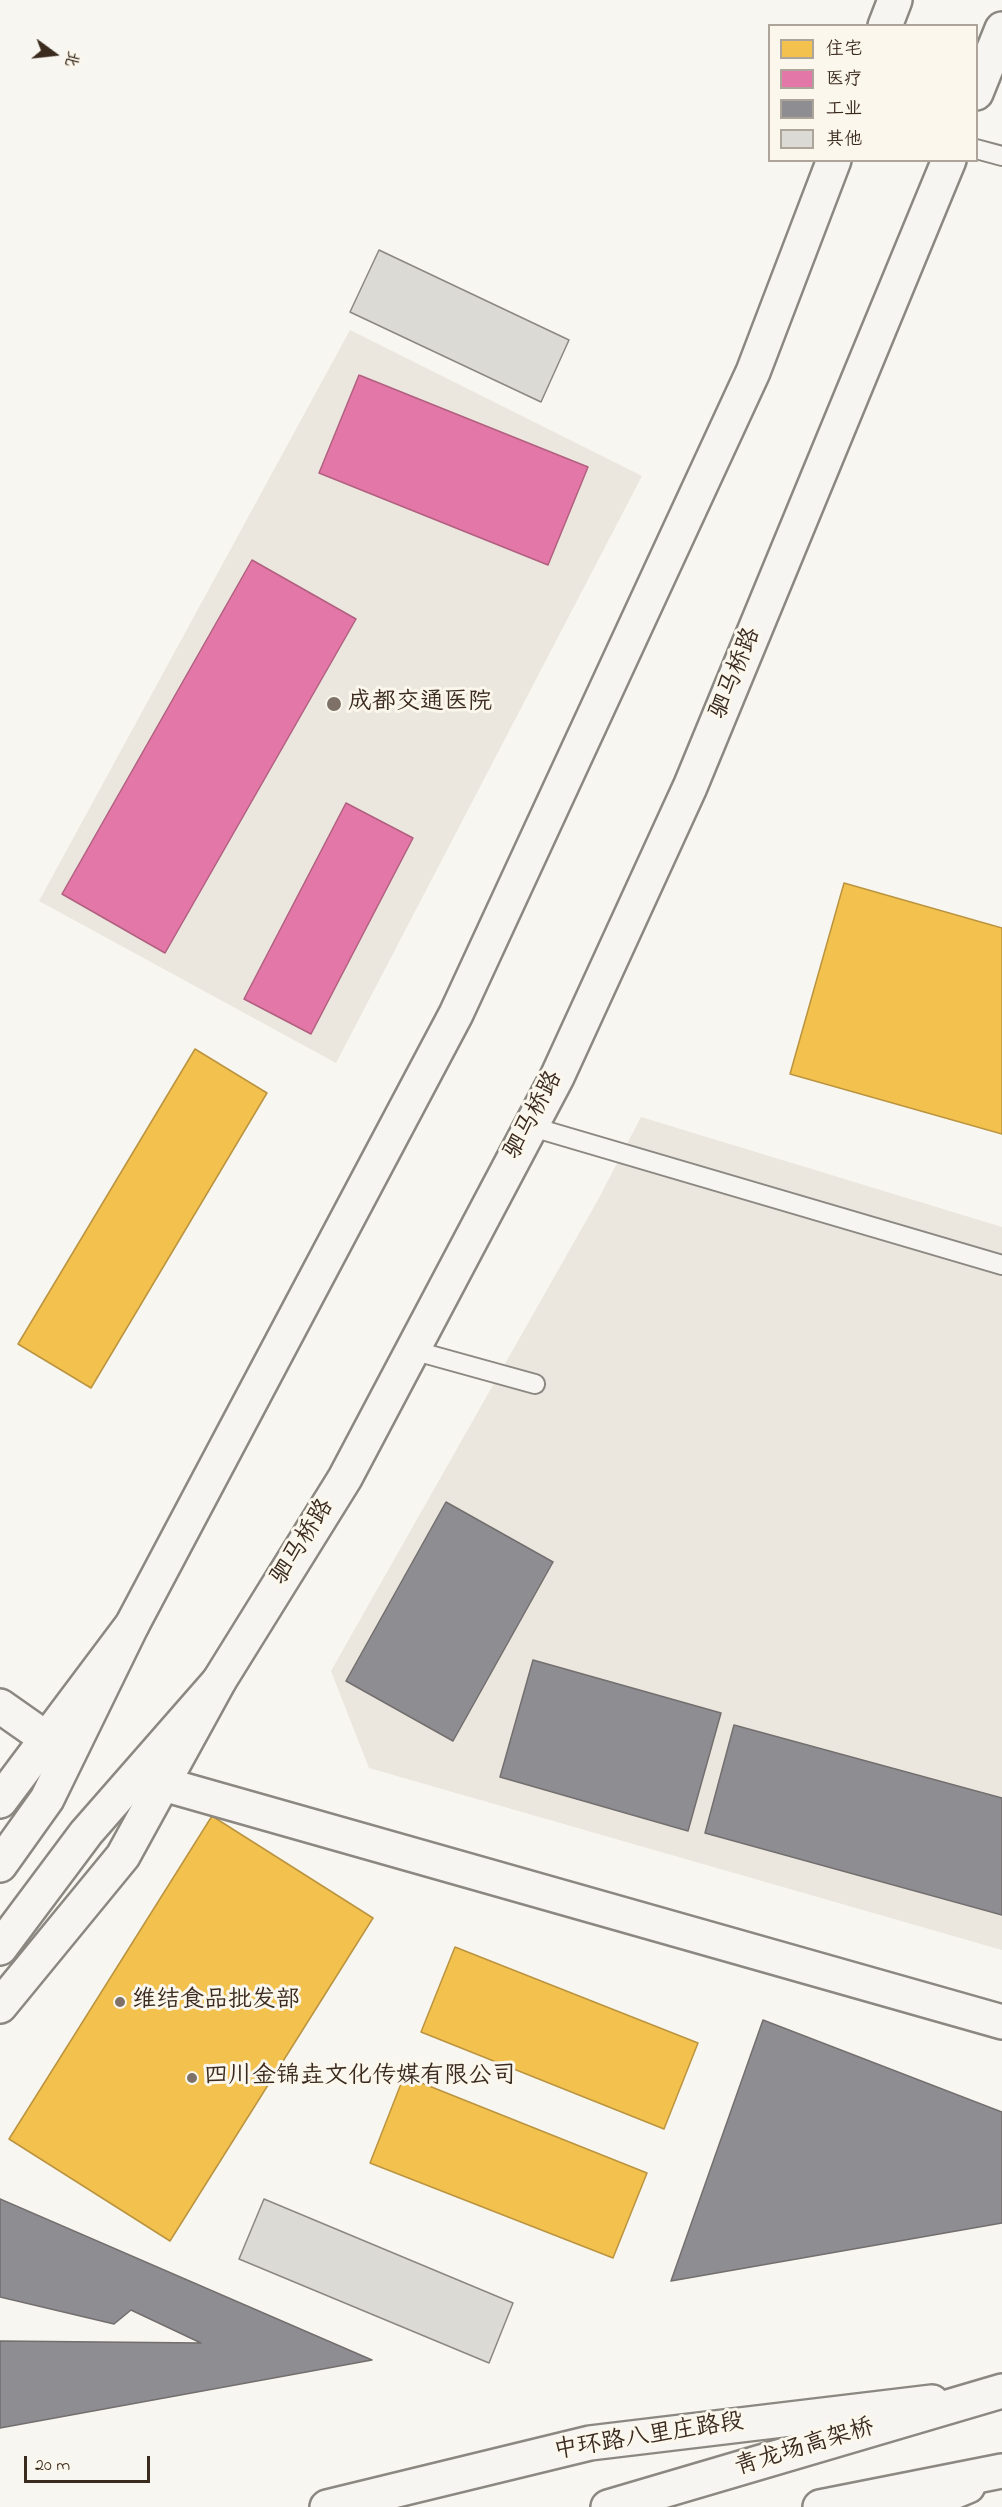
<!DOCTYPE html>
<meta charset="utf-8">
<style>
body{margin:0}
#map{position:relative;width:1002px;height:2507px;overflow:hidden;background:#f8f6f0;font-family:"Indie Flower","LXGW WenKai TC",sans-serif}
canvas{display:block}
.legend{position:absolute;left:768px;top:24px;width:210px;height:138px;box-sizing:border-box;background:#fbf7ec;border:2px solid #aea59a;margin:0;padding:8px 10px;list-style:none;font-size:18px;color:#3b2a1e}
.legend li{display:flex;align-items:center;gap:12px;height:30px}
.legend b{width:30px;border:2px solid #aea59a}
.north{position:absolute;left:24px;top:24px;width:60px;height:60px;-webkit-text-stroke:4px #fbf7ec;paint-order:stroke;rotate:105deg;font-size:16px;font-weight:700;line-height:24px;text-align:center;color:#3b2a1e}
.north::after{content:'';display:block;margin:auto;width:21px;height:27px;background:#3b2a1e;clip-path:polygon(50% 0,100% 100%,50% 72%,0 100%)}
.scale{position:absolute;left:24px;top:2456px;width:126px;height:27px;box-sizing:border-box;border:3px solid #3b2a1e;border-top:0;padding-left:8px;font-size:18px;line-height:21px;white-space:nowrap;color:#3b2a1e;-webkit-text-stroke:4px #fbf7ec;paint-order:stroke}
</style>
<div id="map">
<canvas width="1002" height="2507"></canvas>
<ul class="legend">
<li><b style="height:16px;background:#f2c14e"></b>住宅</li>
<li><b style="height:16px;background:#e377a8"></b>医疗</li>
<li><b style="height:16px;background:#8d8d92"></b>工业</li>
<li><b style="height:16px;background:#dcdad5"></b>其他</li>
</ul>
<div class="north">北</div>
<div class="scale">20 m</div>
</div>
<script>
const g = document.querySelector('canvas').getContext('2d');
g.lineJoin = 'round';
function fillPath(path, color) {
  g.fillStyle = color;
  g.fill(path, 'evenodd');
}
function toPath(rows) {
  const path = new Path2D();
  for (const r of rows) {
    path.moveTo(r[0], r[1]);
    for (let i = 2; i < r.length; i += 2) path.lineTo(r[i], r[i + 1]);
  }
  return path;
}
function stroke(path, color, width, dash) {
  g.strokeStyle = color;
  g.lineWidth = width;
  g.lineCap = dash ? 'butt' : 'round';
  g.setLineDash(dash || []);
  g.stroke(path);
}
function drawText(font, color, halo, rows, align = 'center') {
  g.font = font + ' "Indie Flower","LXGW WenKai TC",sans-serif';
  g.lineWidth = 6;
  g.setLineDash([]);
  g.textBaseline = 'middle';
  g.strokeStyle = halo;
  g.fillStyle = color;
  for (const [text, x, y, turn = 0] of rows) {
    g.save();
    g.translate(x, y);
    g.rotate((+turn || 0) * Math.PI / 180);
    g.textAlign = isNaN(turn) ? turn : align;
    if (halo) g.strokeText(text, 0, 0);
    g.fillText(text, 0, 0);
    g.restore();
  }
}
fillPath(toPath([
 [350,330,642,476,336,1063,39,901],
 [641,1117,1002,1227,1002,1950,369,1768,331,1671,599,1198]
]), '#ebe6de');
const homes = toPath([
 [844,883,1002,928,1002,1134,790,1074,844,883],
 [195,1049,267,1093,91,1388,18,1344,195,1049],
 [212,1816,373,1918,170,2241,9,2139,212,1816],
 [455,1947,698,2043,664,2129,421,2032,455,1947],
 [404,2076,647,2173,613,2258,370,2163,404,2076]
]);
fillPath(homes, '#f2c14e');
stroke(homes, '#bb9440', 1.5);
const health = toPath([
 [359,375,588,467,548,565,319,473,359,375],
 [252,560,356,619,165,953,62,894,252,560],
 [346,803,413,838,311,1034,244,999,346,803]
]);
fillPath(health, '#e377a8');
stroke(health, '#b1607f', 1.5);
const industry = toPath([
 [446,1502,553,1562,453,1741,346,1681,446,1502],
 [533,1660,721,1713,688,1831,500,1777,533,1660],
 [734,1725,1002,1798,1002,1915,705,1833,734,1725],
 [763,2020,1002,2112,1002,2223,671,2281,763,2020],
 [0,2199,372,2360,0,2428,0,2341,201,2343,131,2310,114,2324,0,2297,0,2199]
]);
fillPath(industry, '#8d8d92');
stroke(industry, '#746f6f', 1.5);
const building = toPath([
 [379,250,569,340,541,402,350,312,379,250],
 [264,2199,513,2303,489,2363,239,2259,264,2199]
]);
fillPath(building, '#dcdad5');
stroke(building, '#8b8781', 1.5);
const service = toPath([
 [976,149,1002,156],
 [529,1126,1002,1265],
 [412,1350,535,1384]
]);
const minor = toPath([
 [0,1706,47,1739],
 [163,1784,1002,2022]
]);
const secondary = toPath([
 [885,26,895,0],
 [976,93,1002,29],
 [0,1801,132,1625,456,1014,753,372,834,160],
 [0,2006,123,1856,219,1681,345,1478,557,1077,690,787,949,160]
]);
const primary = toPath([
 [0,1865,47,1799,132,1625],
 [0,1948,86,1833,219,1681],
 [327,2507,590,2443,932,2402],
 [917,2507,968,2486]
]);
const trunk = toPath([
 [608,2507,1002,2391],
 [820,2507,1002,2471]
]);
stroke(service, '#8b8781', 22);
stroke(minor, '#8b8781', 38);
stroke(secondary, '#8b8781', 38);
stroke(primary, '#8b8781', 38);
stroke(trunk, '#8b8781', 38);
stroke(service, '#f6f5f1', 18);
stroke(minor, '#f6f5f1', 33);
stroke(secondary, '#f6f5f1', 33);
stroke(primary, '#f6f5f1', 33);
stroke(trunk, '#f6f5f1', 33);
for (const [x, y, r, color] of [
 [334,704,8,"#7d7168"],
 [120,2002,6,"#7d7168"],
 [192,2078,6,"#7d7168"]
]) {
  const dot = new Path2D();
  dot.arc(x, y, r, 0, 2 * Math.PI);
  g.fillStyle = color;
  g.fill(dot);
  stroke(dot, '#fbf7ec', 2);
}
drawText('24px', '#3b2a1e', '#fbf7ec', [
 ["驷马桥路",737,674,-68],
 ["驷马桥路",535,1116,-62],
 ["驷马桥路",304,1543,-58],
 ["中环路八里庄路段",649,2438,-9],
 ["青龙场高架桥",805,2449,-17]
]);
drawText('24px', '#3b2a1e', '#fbf7ec', [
 ["成都交通医院",348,704],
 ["维结食品批发部",132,2002],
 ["四川金锦垚文化传媒有限公司",204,2078]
], 'left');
</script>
